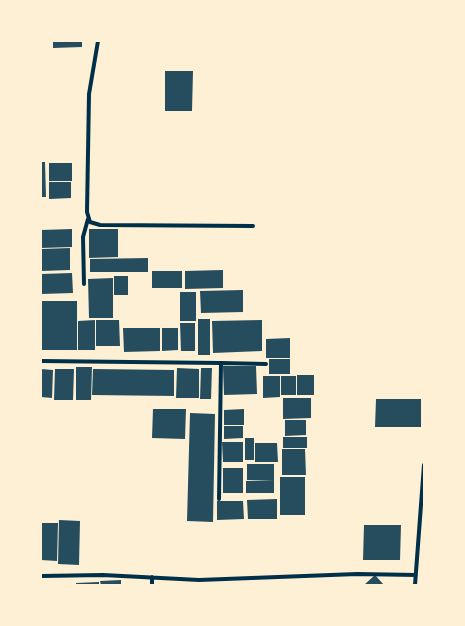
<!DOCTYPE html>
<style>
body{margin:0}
#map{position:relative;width:465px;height:626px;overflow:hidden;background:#fdf0d5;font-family:"Libre Baskerville",serif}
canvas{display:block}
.frame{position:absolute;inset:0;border:42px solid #fdf0d5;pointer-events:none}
</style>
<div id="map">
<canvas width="465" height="626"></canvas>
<div class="frame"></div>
</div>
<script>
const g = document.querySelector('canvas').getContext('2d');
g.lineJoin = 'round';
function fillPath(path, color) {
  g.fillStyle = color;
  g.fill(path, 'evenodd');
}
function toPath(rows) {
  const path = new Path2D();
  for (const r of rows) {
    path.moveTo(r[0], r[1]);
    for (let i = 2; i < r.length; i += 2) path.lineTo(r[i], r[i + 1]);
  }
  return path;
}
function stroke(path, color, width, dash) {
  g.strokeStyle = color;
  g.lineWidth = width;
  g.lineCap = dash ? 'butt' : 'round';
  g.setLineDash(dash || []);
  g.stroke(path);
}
fillPath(toPath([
 [53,41,82,41,82,47,53,48],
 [165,71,193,71,192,111,165,111],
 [41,162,45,162,46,197,41,197],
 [49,163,72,163,72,181,49,181],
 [49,182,71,182,71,198,49,199],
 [72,229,72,247,41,248,41,230],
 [89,229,118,229,118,257,89,258],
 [70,248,70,270,41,271,41,249],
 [148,258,148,272,90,272,90,259],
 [223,270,223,288,185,289,185,271],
 [152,271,182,271,182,288,152,288],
 [72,273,73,293,41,294,41,274],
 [114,276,128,276,128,295,114,295],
 [113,278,113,318,89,318,88,279],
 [243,290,243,312,201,313,200,291],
 [180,292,196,292,196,321,180,321],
 [41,301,77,301,77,350,41,350],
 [198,319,210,319,210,355,198,355],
 [95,320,95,350,78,350,78,321],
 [96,320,119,320,120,346,96,346],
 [262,320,262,351,213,353,212,321],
 [180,323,195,323,195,351,181,351],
 [123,328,160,328,160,351,124,352],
 [162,328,178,328,178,350,162,351],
 [290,338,290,358,266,358,266,339],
 [269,359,290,359,290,374,269,374],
 [223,366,256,366,257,394,224,395],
 [76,367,92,367,91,400,76,400],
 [177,368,199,369,199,398,176,398],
 [201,368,212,368,211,399,200,399],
 [41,369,53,370,52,398,41,397],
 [55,369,74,369,73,400,54,400],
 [93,369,174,370,174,396,92,395],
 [297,375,314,375,314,395,297,395],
 [263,376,280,376,280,397,263,398],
 [281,376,296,376,296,395,281,395],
 [283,398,311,398,311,418,283,419],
 [376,399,421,399,421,427,375,427],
 [153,409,186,409,185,439,152,438],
 [244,409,244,425,224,425,224,410],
 [190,413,215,414,213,522,187,521],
 [285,420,306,420,306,435,285,436],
 [224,426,243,426,243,438,224,439],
 [283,437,307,437,307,448,283,448],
 [245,438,254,438,254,460,245,460],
 [222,442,243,442,243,462,223,462],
 [255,443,277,443,278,462,255,462],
 [282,449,305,449,306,475,282,475],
 [247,464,274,464,274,480,247,480],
 [223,468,243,468,243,493,223,493],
 [280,477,305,477,305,515,280,515],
 [274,480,274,493,246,493,246,481],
 [277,499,277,519,248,519,247,500],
 [217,501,243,501,244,519,217,520],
 [59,520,80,521,79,565,58,564],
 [41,523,58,523,57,561,41,560],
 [364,525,401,525,400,560,363,560],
 [375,575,384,585,364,585],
 [121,580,121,585,101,585,100,581],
 [99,582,99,585,76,585,76,583]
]), '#264d5e');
stroke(toPath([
 [98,41,89,94,87,212,90,222,100,225,253,226],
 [84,284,83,237,88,219],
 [41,361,221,363,219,499],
 [221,363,266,364],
 [41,576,103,575,199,580,357,574,416,575],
 [152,585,152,577],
 [415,585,424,465]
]), '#003049', 4);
</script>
